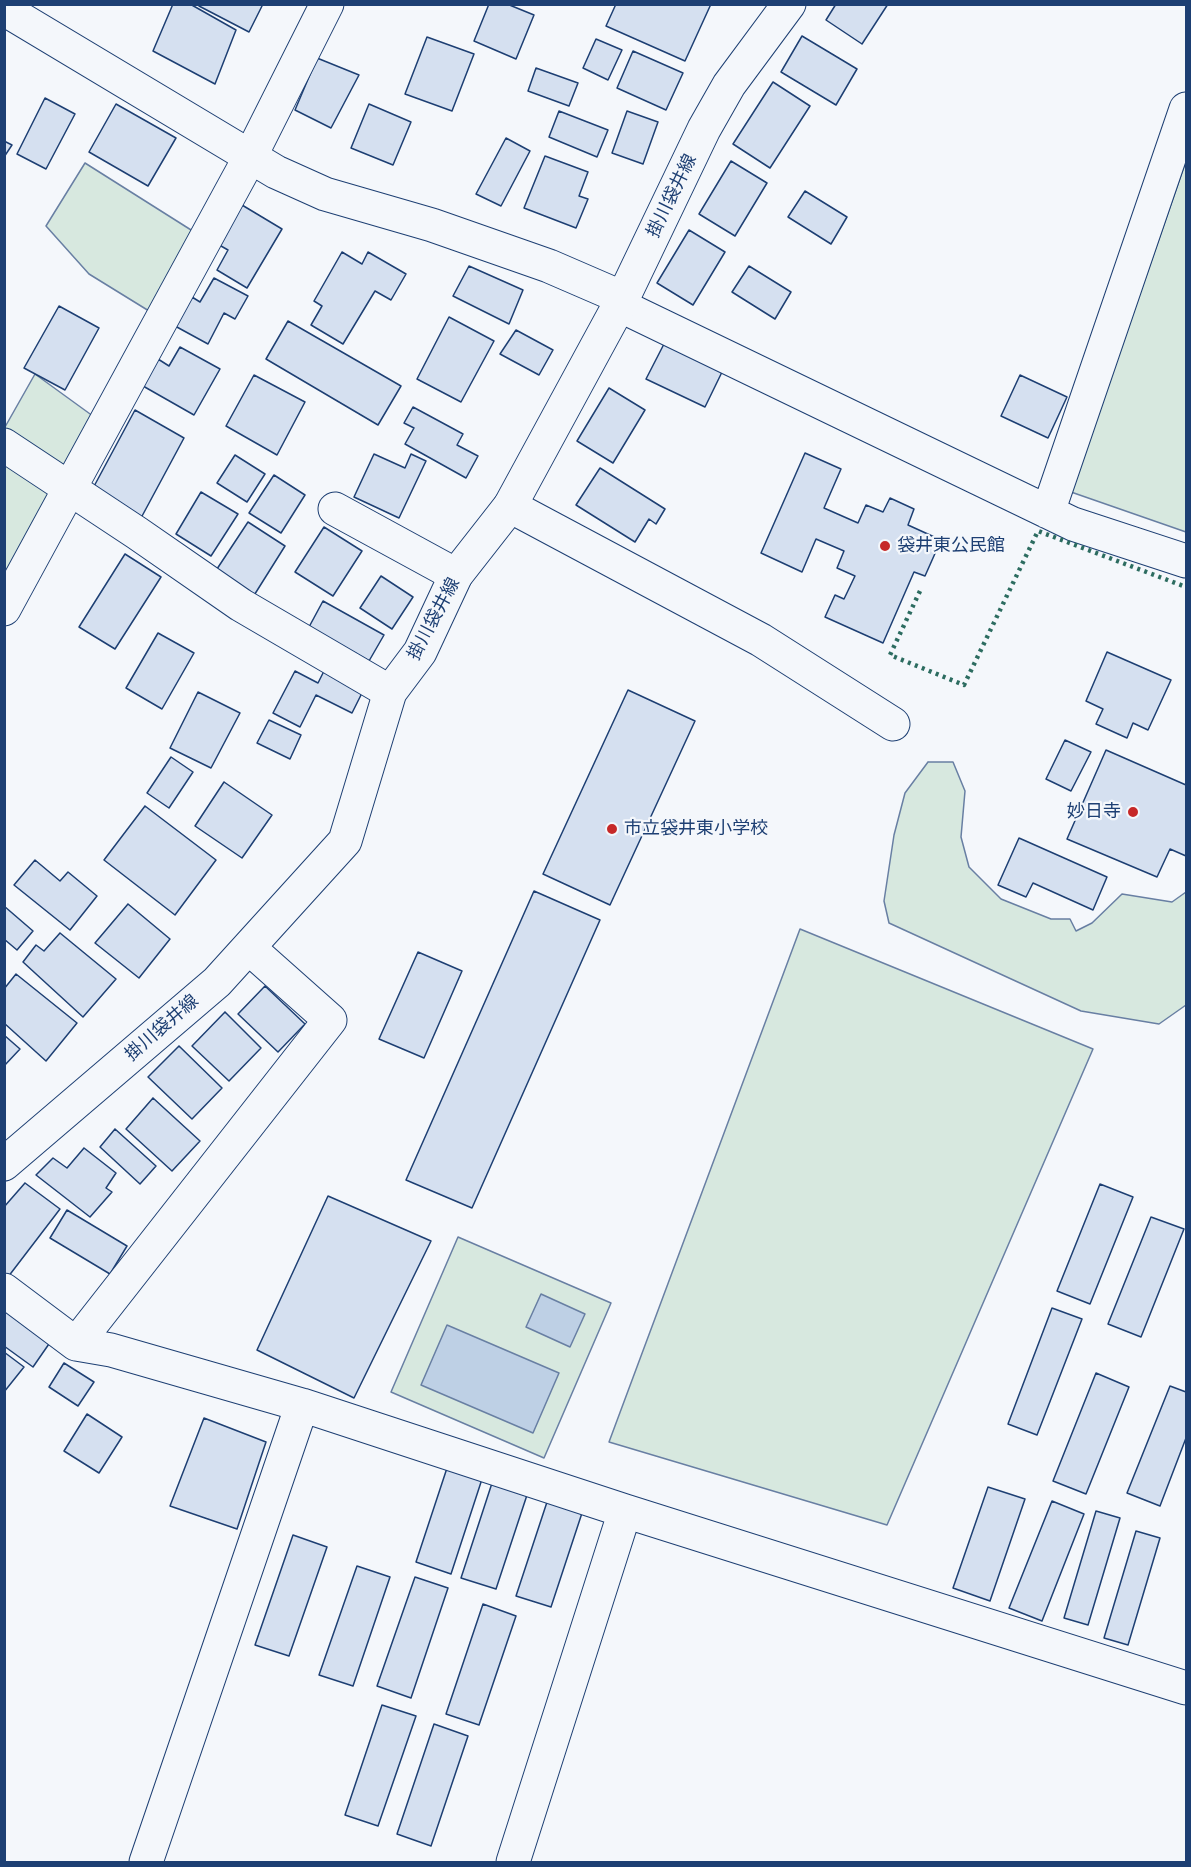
<!DOCTYPE html>
<meta charset="utf-8">
<style>
body{margin:0}
#map{position:relative;width:1191px;height:1867px;overflow:hidden;background:#f4f7fb;font-family:"Noto Sans",sans-serif}
canvas{display:block}
.frame{position:absolute;inset:0;border:6px solid #1d3f73;pointer-events:none}
</style>
<div id="map">
<canvas width="1191" height="1867"></canvas>
<div class="frame"></div>
</div>
<script>
const g = document.querySelector('canvas').getContext('2d');
g.lineJoin = 'round';
function fillPath(path, color) {
  g.fillStyle = color;
  g.fill(path, 'evenodd');
}
function toPath(rows) {
  const path = new Path2D();
  for (const r of rows) {
    path.moveTo(r[0], r[1]);
    for (let i = 2; i < r.length; i += 2) path.lineTo(r[i], r[i + 1]);
  }
  return path;
}
function stroke(path, color, width, dash) {
  g.strokeStyle = color;
  g.lineWidth = width;
  g.lineCap = dash ? 'butt' : 'round';
  g.setLineDash(dash || []);
  g.stroke(path);
}
function drawText(font, color, halo, rows, align = 'center') {
  g.font = font + ' "Noto Sans","Noto Sans JP",sans-serif';
  g.lineWidth = 4.5;
  g.setLineDash([]);
  g.textBaseline = 'middle';
  g.strokeStyle = halo;
  g.fillStyle = color;
  for (const [text, x, y, turn = 0] of rows) {
    g.save();
    g.translate(x, y);
    g.rotate((+turn || 0) * Math.PI / 180);
    g.textAlign = isNaN(turn) ? turn : align;
    if (halo) g.strokeText(text, 0, 0);
    g.fillText(text, 0, 0);
    g.restore();
  }
}
const green = toPath([
 [1186,161,1186,532,1071,492,1186,161],
 [85,163,199,235,162,319,89,274,46,226,85,163],
 [35,374,97,419,5,607,5,427,35,374],
 [928,762,953,762,965,791,961,837,969,867,1001,899,1051,919,1070,919,1076,931,1092,923,1122,894,1172,902,1186,892,1186,1005,1159,1024,1081,1011,889,923,884,901,894,835,905,793,928,762],
 [800,929,1093,1049,887,1525,609,1442,800,929],
 [458,1237,611,1303,544,1458,391,1392,458,1237]
]);
fillPath(green, '#d7e8df');
stroke(green, '#687fa3', 1.5);
const water = toPath([
 [541,1294,585,1314,570,1347,526,1327,541,1294],
 [447,1325,559,1373,533,1433,421,1385,447,1325]
]);
fillPath(water, '#bed0e5');
stroke(water, '#687fa3', 1.5);
const building = toPath([
 [173,4,190,4,236,30,215,84,153,51,173,4],
 [200,4,263,4,249,32,199,6,200,4],
 [489,4,507,4,534,15,516,59,474,41,489,4],
 [616,4,711,4,685,61,606,26,616,4],
 [836,4,888,4,862,44,826,20,836,4],
 [802,36,857,69,836,105,781,72,802,36],
 [427,37,474,54,452,111,405,94,427,37],
 [596,39,622,50,608,80,583,68,596,39],
 [633,51,683,73,666,110,617,88,633,51],
 [317,58,359,75,331,128,295,110,317,58],
 [536,68,578,83,569,106,528,91,536,68],
 [773,82,810,106,770,168,733,144,773,82],
 [45,98,75,114,46,169,17,154,45,98],
 [116,104,176,138,148,186,89,152,116,104],
 [369,104,411,122,393,165,351,148,369,104],
 [559,111,608,130,597,157,549,137,559,111],
 [627,111,658,122,643,164,612,153,627,111],
 [506,138,530,151,501,206,476,194,506,138],
 [4,141,12,145,4,157,4,141],
 [545,156,588,172,579,196,588,199,576,228,524,208,545,156],
 [731,161,767,183,735,236,699,214,731,161],
 [805,191,847,217,831,244,788,217,805,191],
 [237,202,282,229,247,288,217,270,228,250,214,242,237,202],
 [689,230,725,252,693,305,657,283,689,230],
 [342,252,362,264,368,252,406,274,391,300,375,291,343,344,311,325,322,306,314,301,342,252],
 [469,266,523,290,509,324,453,296,469,266],
 [749,266,791,292,775,319,732,292,749,266],
 [214,278,248,296,235,319,224,313,208,344,175,326,192,297,200,302,214,278],
 [59,306,99,328,65,390,24,368,59,306],
 [449,317,494,341,461,402,417,379,449,317],
 [288,321,401,386,378,425,266,359,288,321],
 [516,330,553,350,539,375,500,354,516,330],
 [665,342,723,370,705,407,646,379,665,342],
 [180,347,220,369,194,415,143,386,158,359,169,366,180,347],
 [254,375,305,402,277,455,226,426,254,375],
 [1020,375,1067,397,1048,438,1001,416,1020,375],
 [609,388,645,410,613,463,577,441,609,388],
 [413,407,463,434,457,445,478,456,466,478,405,444,414,428,404,423,413,407],
 [135,410,184,438,141,518,92,490,135,410],
 [805,453,841,469,824,508,858,523,866,505,883,512,890,498,914,509,908,525,941,540,925,576,914,572,883,643,825,617,835,595,844,599,855,576,837,568,844,551,816,539,802,572,761,553,805,453],
 [374,454,405,468,411,454,426,461,399,518,354,497,374,454],
 [235,455,265,474,247,502,217,483,235,455],
 [600,468,665,509,656,524,649,519,635,542,576,505,600,468],
 [274,475,305,495,281,533,249,513,274,475],
 [201,492,238,514,211,556,176,534,201,492],
 [248,522,285,546,253,597,213,575,248,522],
 [324,527,362,551,333,596,295,572,324,527],
 [125,554,161,577,115,649,79,627,125,554],
 [381,576,413,597,392,629,360,608,381,576],
 [323,601,384,635,369,661,309,627,323,601],
 [158,633,194,653,162,709,126,688,158,633],
 [1107,652,1171,680,1148,730,1133,723,1127,738,1096,724,1103,709,1086,701,1107,652],
 [325,669,364,689,352,713,316,695,300,727,273,713,295,671,318,683,325,669],
 [628,690,695,721,610,905,543,874,628,690],
 [198,692,240,713,211,768,170,748,198,692],
 [269,720,301,735,290,759,257,743,269,720],
 [1065,740,1091,752,1071,791,1046,779,1065,740],
 [1106,750,1186,785,1186,856,1170,849,1157,877,1067,839,1106,750],
 [171,757,193,772,169,808,147,793,171,757],
 [224,782,272,815,242,858,195,826,224,782],
 [145,806,216,860,175,915,104,860,145,806],
 [1019,838,1107,877,1093,910,1033,883,1026,897,998,885,1019,838],
 [35,860,60,881,68,872,97,896,70,930,14,885,35,860],
 [534,891,600,920,472,1208,406,1180,534,891],
 [128,904,170,939,139,978,95,943,128,904],
 [4,906,33,931,17,950,4,939,4,906],
 [60,933,116,979,83,1017,23,962,36,945,44,951,60,933],
 [418,952,462,971,424,1058,379,1039,418,952],
 [16,974,77,1023,46,1061,4,1023,4,989,16,974],
 [265,986,305,1024,278,1052,238,1014,265,986],
 [225,1012,261,1048,229,1081,192,1046,225,1012],
 [4,1035,20,1049,4,1066,4,1035],
 [179,1046,222,1088,192,1119,148,1077,179,1046],
 [153,1098,200,1141,172,1171,126,1129,153,1098],
 [115,1129,156,1166,140,1184,100,1147,115,1129],
 [84,1148,116,1173,106,1188,112,1192,90,1217,36,1175,53,1158,67,1168,84,1148],
 [25,1183,60,1209,8,1277,4,1274,4,1207,25,1183],
 [1100,1184,1133,1197,1090,1304,1057,1291,1100,1184],
 [328,1196,431,1241,354,1398,257,1350,328,1196],
 [67,1210,127,1246,110,1274,50,1238,67,1210],
 [1151,1217,1184,1229,1141,1337,1108,1324,1151,1217],
 [4,1307,51,1341,33,1367,4,1346,4,1307],
 [1052,1308,1082,1319,1037,1435,1008,1424,1052,1308],
 [4,1352,24,1367,4,1392,4,1352],
 [64,1363,94,1382,78,1406,49,1387,64,1363],
 [1096,1373,1129,1387,1086,1494,1053,1481,1096,1373],
 [1170,1386,1186,1392,1186,1438,1160,1506,1127,1493,1170,1386],
 [87,1414,122,1437,99,1473,64,1451,87,1414],
 [204,1418,266,1442,237,1529,170,1506,204,1418],
 [448,1465,483,1476,451,1574,416,1562,448,1465],
 [493,1480,528,1492,496,1589,461,1578,493,1480],
 [988,1487,1025,1499,990,1601,953,1588,988,1487],
 [548,1499,583,1510,551,1607,516,1596,548,1499],
 [1052,1501,1084,1514,1042,1621,1009,1608,1052,1501],
 [1096,1511,1120,1518,1088,1625,1064,1618,1096,1511],
 [1136,1531,1160,1538,1128,1645,1104,1638,1136,1531],
 [293,1535,327,1547,289,1656,255,1645,293,1535],
 [357,1566,390,1577,353,1686,319,1675,357,1566],
 [415,1577,448,1588,411,1698,377,1686,415,1577],
 [483,1604,516,1616,479,1725,446,1714,483,1604],
 [382,1705,416,1716,378,1826,345,1815,382,1705],
 [434,1724,468,1736,431,1846,397,1834,434,1724]
]);
fillPath(building, '#d5e0f0');
stroke(building, '#1d3f73', 1.5);
const minor = toPath([
 [4,9,276,172,325,194,432,225,549,266,623,298],
 [619,305,1073,524,1186,561],
 [4,445,137,533,241,605,390,692],
 [510,506,761,640,893,724],
 [335,509,456,575],
 [1048,512,1186,109],
 [4,609,250,157,327,4],
 [4,1290,76,1344,111,1350,302,1405,625,1511,1186,1688],
 [76,1344,330,1020,249,948],
 [146,1862,302,1405],
 [513,1862,625,1511]
]);
const major = toPath([
 [4,1164,217,982,345,841,390,692,420,652,456,575,510,506,623,298,704,129,729,85,789,4]
]);
stroke(minor, '#1d3f73', 35);
stroke(major, '#1d3f73', 35);
stroke(minor, '#f4f7fb', 33);
stroke(major, '#f4f7fb', 33);
stroke(toPath([
 [920,591,890,655,964,685,1038,531,1186,587]
]), '#2c6c60', 4.5, [3, 4.5]);
for (const [x, y, r, color] of [
 [885,546,6,"#c62828"],
 [1133,812,6,"#c62828"],
 [612,829,6,"#c62828"]
]) {
  const dot = new Path2D();
  dot.arc(x, y, r, 0, 2 * Math.PI);
  g.fillStyle = color;
  g.fill(dot);
  stroke(dot, '#f4f7fb', 2);
}
drawText('18px', '#1d3f73', '#f4f7fb', [
 ["掛川袋井線",672,196,-64],
 ["掛川袋井線",434,619,-62],
 ["掛川袋井線",162,1028,-41]
]);
drawText('18px', '#1d3f73', '#f4f7fb', [
 ["袋井東公民館",897,546],
 ["妙日寺",1121,812,"right"],
 ["市立袋井東小学校",624,829]
], 'left');
</script>
